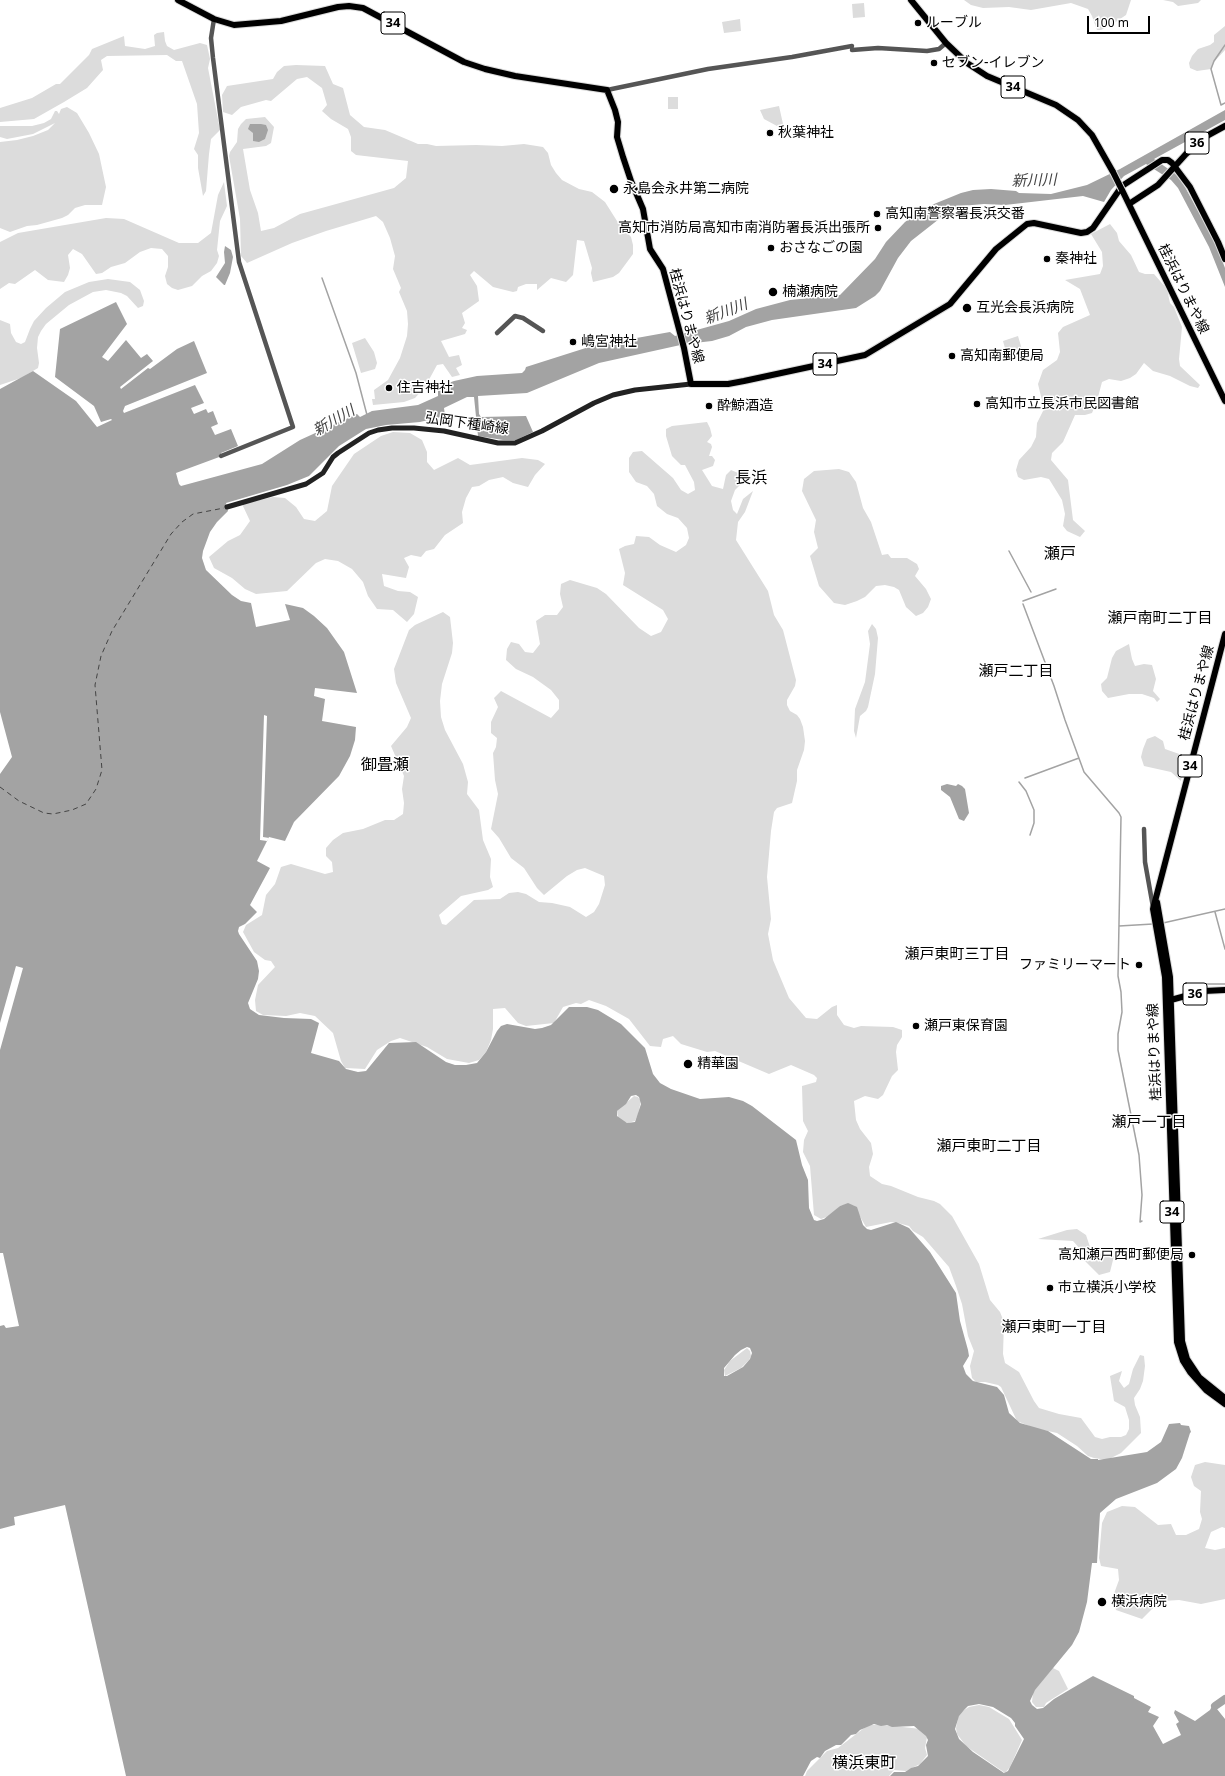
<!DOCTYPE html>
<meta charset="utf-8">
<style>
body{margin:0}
#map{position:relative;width:1225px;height:1776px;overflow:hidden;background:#fff;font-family:"Noto Sans",sans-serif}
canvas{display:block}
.scale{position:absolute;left:1087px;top:16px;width:63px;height:18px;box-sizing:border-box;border:2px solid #000;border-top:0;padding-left:5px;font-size:12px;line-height:14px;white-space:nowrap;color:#000;-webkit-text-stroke:3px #fff;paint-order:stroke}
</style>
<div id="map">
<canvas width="1225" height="1776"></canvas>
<div class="scale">100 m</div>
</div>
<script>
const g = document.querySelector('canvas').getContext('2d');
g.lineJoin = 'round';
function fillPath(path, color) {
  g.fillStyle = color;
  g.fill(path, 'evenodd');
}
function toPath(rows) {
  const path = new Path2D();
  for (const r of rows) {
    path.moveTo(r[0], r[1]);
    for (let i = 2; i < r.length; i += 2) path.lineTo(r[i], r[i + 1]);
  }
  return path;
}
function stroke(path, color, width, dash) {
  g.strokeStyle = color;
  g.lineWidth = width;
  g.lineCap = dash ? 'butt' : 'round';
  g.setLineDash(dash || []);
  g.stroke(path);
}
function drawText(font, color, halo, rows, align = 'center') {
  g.font = font + ' "Noto Sans","Noto Sans JP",sans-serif';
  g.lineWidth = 3;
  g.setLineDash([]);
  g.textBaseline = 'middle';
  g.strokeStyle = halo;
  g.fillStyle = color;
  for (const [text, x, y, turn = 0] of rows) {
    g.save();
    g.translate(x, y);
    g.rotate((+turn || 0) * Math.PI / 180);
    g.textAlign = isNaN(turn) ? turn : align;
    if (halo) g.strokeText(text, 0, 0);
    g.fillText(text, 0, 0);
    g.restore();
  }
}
fillPath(toPath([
 [964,0,1131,0,1126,15,1111,25,1101,30,1097,30,1092,16,1088,9,1071,3,1031,10,1009,7,983,8,971,5],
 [1163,0,1201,0,1198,3,1178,6,1173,2],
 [864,3,865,17,853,18,852,4],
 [740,19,741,31,724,33,722,22],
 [1225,26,1225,50,1213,63,1211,69,1197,71,1190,68,1189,63,1192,56,1198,49,1210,45,1214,42,1214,35],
 [164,32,165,41,167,46,174,50,200,43,207,45,210,59,208,68,220,130,211,139,209,154,206,191,203,196,198,168,198,155,194,149,199,133,197,104,182,61,176,61,167,55,107,56,101,60,103,70,87,88,64,102,34,119,0,122,0,108,32,98,56,84,60,84,89,55,92,49,124,36,125,46,145,49,155,46,154,35,157,33],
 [296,65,325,66,333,84,343,88,350,115,364,127,385,130,418,144,427,144,436,146,476,145,502,146,524,144,543,147,548,153,551,165,556,173,562,180,579,189,592,192,605,202,617,221,631,237,633,245,633,254,619,273,613,277,593,282,591,273,592,268,584,241,577,240,573,275,566,282,551,278,537,290,537,284,526,284,518,287,517,291,513,292,493,287,474,271,470,275,477,286,479,301,462,313,465,323,462,328,467,330,465,334,441,341,449,357,459,355,462,365,456,368,460,375,452,377,443,364,437,365,425,387,415,398,404,402,373,405,372,399,375,399,374,390,388,380,400,358,407,336,408,324,407,311,399,292,401,288,393,269,395,256,390,238,383,222,376,216,326,231,292,243,247,263,241,256,240,219,229,156,230,152,237,142,238,129,241,124,246,119,265,117,274,127,271,143,266,146,243,149,250,190,258,213,261,231,274,228,300,214,394,188,406,178,408,161,356,155,351,151,351,137,348,129,331,119,322,111,327,105,322,88,307,77,297,79,271,101,266,100,241,107,232,115,223,112,222,95,227,86,273,79,277,72,284,66],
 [668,97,678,97,678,109,668,109],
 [779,106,783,124,777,126,764,119,760,110],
 [67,107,77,113,89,133,99,154,106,187,102,205,85,205,75,208,68,215,62,218,37,225,27,226,10,232,0,228,0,142,17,140,33,136,48,130,55,123,33,134,7,139,0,137,0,126,32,126,44,123,51,119,55,111,57,111,59,114,61,109],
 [224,182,227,206,220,221,217,250,219,256,217,263,211,271,202,276,192,286,178,290,172,288,167,284,165,276,168,267,168,256,162,249,151,248,140,252,125,263,111,267,102,273,96,274,82,254,73,249,68,255,70,268,68,275,64,282,48,280,35,270,15,284,9,283,0,289,0,296,0,242,18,233,106,218,124,219,179,243,198,243,211,233,218,195],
 [1110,224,1117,233,1119,241,1131,255,1139,272,1145,274,1154,274,1167,289,1170,303,1174,307,1182,327,1179,359,1180,366,1200,385,1198,388,1190,386,1170,376,1153,371,1144,363,1136,374,1130,378,1121,381,1109,379,1102,382,1097,401,1092,413,1085,415,1075,415,1063,442,1052,453,1051,460,1068,480,1073,520,1085,531,1080,537,1067,531,1063,526,1065,514,1062,500,1049,479,1041,477,1024,480,1018,477,1016,470,1019,460,1031,447,1036,437,1037,423,1044,409,1038,384,1043,370,1057,360,1060,352,1058,333,1063,327,1090,315,1080,289,1065,280,1100,274,1103,266,1102,252,1091,234],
 [108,279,130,282,140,290,144,301,143,306,138,308,127,296,121,293,106,290,93,292,69,305,46,324,41,331,38,337,37,348,39,363,38,368,21,378,0,385,0,320,10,324,11,333,16,342,21,344,25,342,30,329,34,321,46,308,65,292,89,282],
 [1018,336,1023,353,1008,359,1003,341],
 [365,338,374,352,377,363,375,369,361,373,352,343],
 [707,422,710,428,712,436,707,442,711,444,712,447,709,456,712,456,715,460,713,466,702,470,712,486,723,489,726,475,731,470,738,473,743,482,735,490,731,501,733,510,737,514,743,499,753,491,745,512,738,522,736,540,768,591,774,615,783,630,796,680,795,686,787,700,787,705,790,711,797,715,800,719,803,727,805,741,804,750,797,770,797,781,792,803,777,808,774,812,771,831,767,877,771,919,768,934,773,960,789,998,806,1018,817,1019,832,1007,837,1005,837,1015,844,1025,854,1028,861,1026,893,1027,902,1030,902,1037,897,1045,896,1052,898,1070,892,1076,883,1095,878,1099,865,1096,854,1101,856,1120,860,1129,871,1143,873,1154,869,1167,870,1176,882,1184,891,1186,918,1197,934,1201,940,1204,952,1216,979,1264,990,1300,1000,1312,1004,1322,1003,1354,1005,1363,1019,1372,1034,1401,1039,1408,1059,1414,1081,1418,1095,1437,1102,1439,1110,1437,1121,1437,1126,1435,1129,1429,1129,1420,1125,1407,1114,1401,1110,1376,1122,1371,1119,1381,1124,1388,1129,1384,1133,1369,1140,1355,1144,1356,1145,1366,1143,1381,1140,1389,1134,1398,1135,1405,1140,1417,1141,1433,1121,1453,1107,1460,1094,1458,1088,1456,1077,1446,1057,1433,1034,1428,1017,1421,1001,1387,998,1385,985,1382,976,1382,972,1378,970,1366,974,1351,968,1336,962,1304,956,1286,949,1267,923,1237,913,1231,909,1226,898,1223,891,1222,866,1227,854,1206,848,1204,840,1206,832,1215,821,1219,814,1215,810,1166,803,1152,804,1140,808,1131,803,1121,802,1086,816,1082,817,1078,814,1075,791,1065,769,1074,715,1051,707,1052,681,1044,673,1036,663,1039,661,1047,650,1046,629,1019,606,1006,589,1000,581,1004,576,1003,563,1007,554,1023,526,1026,518,1023,505,1008,493,1009,493,1029,491,1040,486,1052,479,1060,469,1063,447,1059,427,1047,400,1038,391,1041,377,1050,365,1069,345,1068,341,1061,333,1033,315,1016,300,1013,286,1016,263,1015,256,1011,255,1000,258,985,275,967,271,961,265,960,254,952,243,932,246,925,262,915,266,895,275,884,281,867,291,864,325,874,333,872,332,862,326,856,326,848,333,840,343,833,363,829,385,820,394,820,403,814,404,803,402,789,404,776,391,746,407,727,411,718,396,683,394,669,409,630,415,625,443,612,450,617,453,643,452,653,442,684,440,701,441,717,445,730,463,764,468,782,467,794,479,810,483,840,491,859,490,877,493,887,488,890,461,896,439,915,442,924,446,925,474,900,500,899,509,893,518,892,526,894,539,902,552,903,570,907,586,917,594,912,599,904,605,885,604,876,585,868,577,870,567,876,544,895,537,888,524,868,511,858,499,838,491,829,498,794,495,780,493,753,496,747,497,738,491,733,491,722,498,707,494,698,501,691,551,718,559,709,559,700,551,690,533,677,516,669,506,660,507,649,511,642,519,644,525,652,533,653,540,644,536,621,545,615,557,615,563,607,560,594,561,584,570,580,597,588,606,594,639,628,651,636,661,632,668,619,663,610,623,585,625,573,619,549,625,546,634,544,636,536,649,537,660,545,676,552,686,545,689,538,687,528,678,518,667,514,657,506,654,494,647,486,636,482,629,472,629,458,633,452,642,451,673,478,681,490,688,494,695,490,694,482,685,465,681,465,672,456,666,436,666,429,672,426],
 [393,432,410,433,422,440,427,452,427,462,434,470,458,458,470,465,522,458,538,460,545,464,535,475,528,487,513,483,503,477,489,480,479,486,472,487,466,498,462,512,463,523,445,535,434,549,426,551,421,557,411,555,404,558,409,567,406,578,382,574,384,586,398,591,410,592,418,597,414,614,407,622,393,610,377,609,368,596,363,582,352,569,338,561,325,559,316,563,287,591,256,594,245,589,232,578,214,568,209,557,228,541,240,535,250,521,242,504,273,497,285,498,296,507,304,519,315,521,327,511,332,486,354,454,381,436],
 [839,469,849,472,856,482,863,508,871,522,882,555,888,554,891,558,907,558,917,564,919,569,915,576,926,589,931,599,928,607,923,613,916,616,906,607,899,590,894,587,885,585,876,586,865,597,857,601,845,605,834,603,819,586,810,556,818,548,814,532,816,520,802,491,804,479,814,471],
 [872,624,876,629,878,638,875,674,868,707,866,711,860,716,856,738,854,731,855,709,865,682,870,644,868,631],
 [1129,644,1132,659,1135,666,1144,664,1152,665,1156,679,1153,691,1160,699,1157,702,1154,698,1142,694,1129,694,1108,698,1102,691,1101,684,1107,678,1112,658,1116,651],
 [1155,736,1163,741,1165,749,1185,756,1181,781,1171,772,1144,766,1141,757,1143,749,1147,739],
 [634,1096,638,1097,641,1101,638,1114,635,1121,628,1123,623,1122,618,1118,617,1111],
 [1077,1229,1086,1235,1090,1247,1097,1253,1114,1256,1110,1272,1099,1275,1083,1259,1081,1250,1073,1241,1038,1239,1067,1230],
 [747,1348,750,1351,751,1356,749,1360,741,1368,725,1376,724,1370,730,1361],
 [1205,1462,1225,1465,1225,1528,1222,1527,1211,1532,1205,1548,1215,1550,1225,1548,1225,1599,1201,1604,1179,1600,1163,1601,1152,1609,1142,1619,1116,1610,1112,1599,1119,1580,1118,1569,1101,1566,1099,1558,1102,1523,1107,1512,1122,1506,1135,1507,1158,1525,1171,1524,1176,1535,1186,1535,1199,1529,1202,1519,1200,1512,1201,1491,1194,1486,1191,1477,1195,1465],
 [1054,1666,1053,1668,1059,1671,1068,1689,1046,1703,1044,1707,1036,1707,1032,1702,1033,1692],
 [979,1705,989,1707,1009,1719,1022,1740,1010,1767,1005,1773,966,1746,957,1734,956,1728,959,1713,969,1707],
 [868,1725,884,1725,921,1729,927,1737,925,1748,927,1755,920,1764,906,1771,894,1770,889,1776,805,1776,807,1771,827,1751,838,1748]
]), '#dcdcdc');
fillPath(toPath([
 [1225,110,1225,120,1154,159,1177,175,1185,187,1216,244,1225,268,1225,287,1209,247,1178,188,1171,180,1146,164,1124,176,1111,190,1104,202,1083,196,1005,205,984,204,961,206,948,212,911,241,898,258,880,291,875,296,856,308,772,320,746,327,729,336,712,341,685,344,599,363,527,393,478,396,479,414,481,417,526,416,533,432,516,440,503,440,478,436,474,397,467,397,444,408,445,416,420,422,386,425,366,429,339,446,309,476,287,485,226,503,228,511,217,522,210,532,203,551,202,558,206,570,232,595,241,601,251,603,256,627,290,620,285,604,303,608,314,616,327,628,344,652,357,693,315,688,314,696,325,699,322,721,356,727,355,740,350,756,339,776,294,822,285,841,269,837,257,861,270,868,250,905,257,912,245,924,239,927,238,931,239,934,257,961,259,971,258,979,248,1003,250,1009,259,1015,284,1018,311,1019,319,1023,311,1053,339,1061,346,1069,358,1072,366,1071,389,1043,416,1042,446,1062,455,1065,466,1065,477,1063,486,1052,497,1031,501,1026,507,1024,535,1029,542,1028,551,1025,569,1007,587,1007,598,1010,621,1024,645,1048,653,1074,660,1083,671,1089,700,1099,729,1097,743,1101,752,1106,796,1140,802,1165,808,1180,809,1208,814,1220,817,1221,824,1219,840,1206,848,1203,857,1207,863,1225,867,1229,871,1230,896,1222,909,1228,930,1252,956,1293,960,1321,968,1350,969,1356,963,1366,966,1374,973,1381,997,1387,1004,1395,1009,1413,1020,1423,1048,1431,1091,1459,1098,1459,1098,1460,1147,1452,1161,1442,1169,1424,1180,1423,1181,1425,1189,1426,1191,1432,1190,1433,1182,1458,1176,1469,1157,1483,1116,1499,1100,1513,1097,1563,1092,1563,1087,1602,1079,1632,1072,1645,1035,1690,1030,1701,1032,1705,1037,1709,1043,1708,1054,1699,1093,1676,1134,1696,1134,1698,1151,1707,1148,1712,1159,1717,1153,1726,1163,1744,1181,1735,1176,1724,1179,1722,1174,1713,1175,1710,1195,1721,1210,1710,1213,1704,1225,1719,1225,1776,890,1776,894,1772,905,1772,911,1768,918,1766,928,1756,926,1745,928,1740,926,1736,914,1726,892,1727,887,1725,881,1726,874,1724,860,1730,856,1734,851,1735,841,1745,836,1745,825,1751,820,1758,817,1757,811,1761,803,1776,126,1776,65,1505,14,1517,15,1525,0,1529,0,1326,4,1325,6,1328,19,1326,3,1253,0,1253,0,774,12,757,0,712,0,389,33,371,76,401,97,427,112,420,111,419,101,422,94,406,55,377,60,329,116,302,127,324,102,357,108,361,126,340,141,358,147,354,153,361,120,387,121,389,148,368,150,369,177,349,194,341,207,373,125,406,123,411,124,413,195,385,204,403,191,408,194,414,206,409,208,413,213,411,218,424,211,427,215,435,231,429,238,446,221,453,222,456,176,473,179,484,181,486,262,464,300,440,357,414,360,417,372,411,418,405,438,396,438,387,454,381,477,376,522,373,525,370,526,367,592,346,670,332,675,336,729,321,756,309,790,300,840,295,875,259,886,242,905,222,914,215,934,204,961,193,973,190,991,189,1016,191,1019,193,1051,194,1087,185,1120,169],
 [636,1095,639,1097,641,1104,635,1122,627,1123,617,1116,617,1111,626,1104,631,1096],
 [747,1347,750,1348,752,1353,750,1359,743,1367,727,1376,724,1376,724,1368,735,1355,741,1350],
 [979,1704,993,1707,1011,1718,1015,1723,1015,1726,1024,1739,1008,1771,1004,1773,973,1752,959,1739,955,1729,959,1716,964,1710,968,1706],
 [250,124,261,124,266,125,268,130,265,139,259,142,253,141,253,133,248,129],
 [225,246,231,250,233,257,230,273,225,285,224,285,216,277,225,263,224,252],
 [947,784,956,786,958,784,962,786,965,789,969,813,964,821,959,819,950,797,941,790,941,786]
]), '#a3a3a3');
fillPath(toPath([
 [264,715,267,716,263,837,269,838,267,841,260,840],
 [16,966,23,968,0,1050,0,1023]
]), '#fff');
stroke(toPath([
 [1225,45,1214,61,1211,69,1221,105,1225,103],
 [322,278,356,373,367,415],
 [1009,551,1031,592],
 [1023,601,1056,589],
 [1023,604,1054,686,1065,720,1084,772,1119,813,1121,817,1118,976,1121,992,1122,1012,1118,1034,1118,1050,1139,1155,1142,1195,1140,1222,1142,1221],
 [1025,778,1079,758],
 [1019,782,1026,791,1034,810,1034,823,1030,835],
 [1215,912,1225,949],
 [1163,923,1225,909],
 [1119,926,1153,924],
 [1199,984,1225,984]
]), '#a3a3a3', 1.5);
stroke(toPath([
 [1215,1706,1225,1699]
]), '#a3a3a3', 8);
stroke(toPath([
 [0,787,19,801,44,813,53,814,72,810,86,804,96,789,102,770,95,685,101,656,112,631,171,534,182,522,193,514,224,508]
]), '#444', 1, [5, 4]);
const primary = toPath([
 [178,0,214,19,234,25,281,21,338,7,349,6,363,8,464,62,485,69,515,76,607,90,615,110,618,122,617,137,623,157,631,181,643,209,650,249,663,269,684,348,691,384,728,384,744,381,865,355,950,304,996,249,1027,224,1034,223,1081,233,1087,232,1093,228,1122,186,1162,160,1168,160,1172,163,1190,187,1218,242,1225,259],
 [911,0,946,43,967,63,987,76,1056,105,1078,120,1092,135,1113,172],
 [1122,190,1225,401],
 [1129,204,1158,185,1186,154,1203,138,1225,126],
 [1225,634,1153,909,1165,977,1177,1342,1183,1361,1190,1372,1206,1390,1225,1404],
 [1157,902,1170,977,1182,1341,1187,1359,1199,1377,1225,1398],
 [1167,1001,1204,991,1225,990]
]);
stroke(primary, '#dbdbdb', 8);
stroke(toPath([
 [214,19,211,38,213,58,239,262,293,427,221,456],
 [852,50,878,48,927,51,939,49,946,43],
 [607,90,708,69,792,57,852,46],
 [497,333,515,316,523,318,543,331],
 [1144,829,1145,862,1153,907]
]), '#555', 4.5);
stroke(toPath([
 [227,507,306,484,323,473,333,457,338,453,369,433,378,430,392,428,414,428,444,431,498,443,515,443,542,431,594,403,613,395,635,390,691,384]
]), '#222', 5);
stroke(primary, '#000', 6);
const primaryBridge = toPath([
 [1113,172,1122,190]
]);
stroke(primaryBridge, '#dbdbdb', 8, []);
stroke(primaryBridge, '#000', 6);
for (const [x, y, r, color] of [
 [918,23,4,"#000"],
 [934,63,4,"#000"],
 [770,133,4,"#000"],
 [614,189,5,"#000"],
 [877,214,4,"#000"],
 [878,228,4,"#000"],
 [771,248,4,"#000"],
 [1047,259,4,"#000"],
 [773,292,5,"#000"],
 [967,308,5,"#000"],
 [573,342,4,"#000"],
 [952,356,4,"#000"],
 [389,388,4,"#000"],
 [977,404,4,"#000"],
 [709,406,4,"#000"],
 [1139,965,4,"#000"],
 [916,1026,4,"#000"],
 [688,1064,5,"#000"],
 [1192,1255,4,"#000"],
 [1050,1288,4,"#000"],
 [1102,1602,5,"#000"]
]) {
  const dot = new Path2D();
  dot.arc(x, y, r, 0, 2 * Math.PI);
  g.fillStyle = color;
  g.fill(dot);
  stroke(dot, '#fff', 1.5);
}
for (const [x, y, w] of [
 [393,23,24],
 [1013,87,24],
 [1197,143,24],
 [825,364,24],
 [1190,766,24],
 [1195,994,24],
 [1172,1212,24]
]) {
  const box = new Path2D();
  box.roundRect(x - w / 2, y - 11, w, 22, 3);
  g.fillStyle = '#fff';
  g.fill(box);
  stroke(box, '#000', 1);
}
drawText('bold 13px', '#000', null, [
 ["34",393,23],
 ["34",1013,87],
 ["36",1197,143],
 ["34",825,364],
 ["34",1190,766],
 ["36",1195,994],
 ["34",1172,1212]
]);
drawText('14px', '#000', '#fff', [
 ["ルーブル",926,23],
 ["セブン-イレブン",942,63],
 ["秋葉神社",778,133],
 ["永島会永井第二病院",623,189],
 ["高知南警察署長浜交番",885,214],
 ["高知市消防局高知市南消防署長浜出張所",870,228,"right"],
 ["おさなごの園",779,248],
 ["秦神社",1055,259],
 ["楠瀬病院",782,292],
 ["互光会長浜病院",976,308],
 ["嶋宮神社",581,342],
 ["高知南郵便局",960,356],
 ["住吉神社",397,388],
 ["高知市立長浜市民図書館",985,404],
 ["酔鯨酒造",717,406],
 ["ファミリーマート",1131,965,"right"],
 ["瀬戸東保育園",924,1026],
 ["精華園",697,1064],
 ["高知瀬戸西町郵便局",1184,1255,"right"],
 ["市立横浜小学校",1058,1288],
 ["横浜病院",1111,1602]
], 'left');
drawText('14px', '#000', '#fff', [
 ["桂浜はりまや線",1183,289,64],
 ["桂浜はりまや線",686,316,75],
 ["弘岡下種崎線",467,424,8],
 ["桂浜はりまや線",1197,693,-75],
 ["桂浜はりまや線",1155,1052,-92]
]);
drawText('italic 15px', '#444', '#fff', [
 ["新川川",1034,181,-2],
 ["新川川",726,312,-21],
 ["新川川",334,421,-30]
]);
drawText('15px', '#000', '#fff', [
 ["瀬戸南町二丁目",1160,619],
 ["瀬戸二丁目",1016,672],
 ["瀬戸東町三丁目",957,955],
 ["瀬戸一丁目",1149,1123],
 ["瀬戸東町二丁目",989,1147],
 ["瀬戸東町一丁目",1054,1328]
]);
drawText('16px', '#000', '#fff', [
 ["長浜",751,478],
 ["瀬戸",1060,554],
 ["御畳瀬",385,765],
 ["横浜東町",864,1763]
]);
</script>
